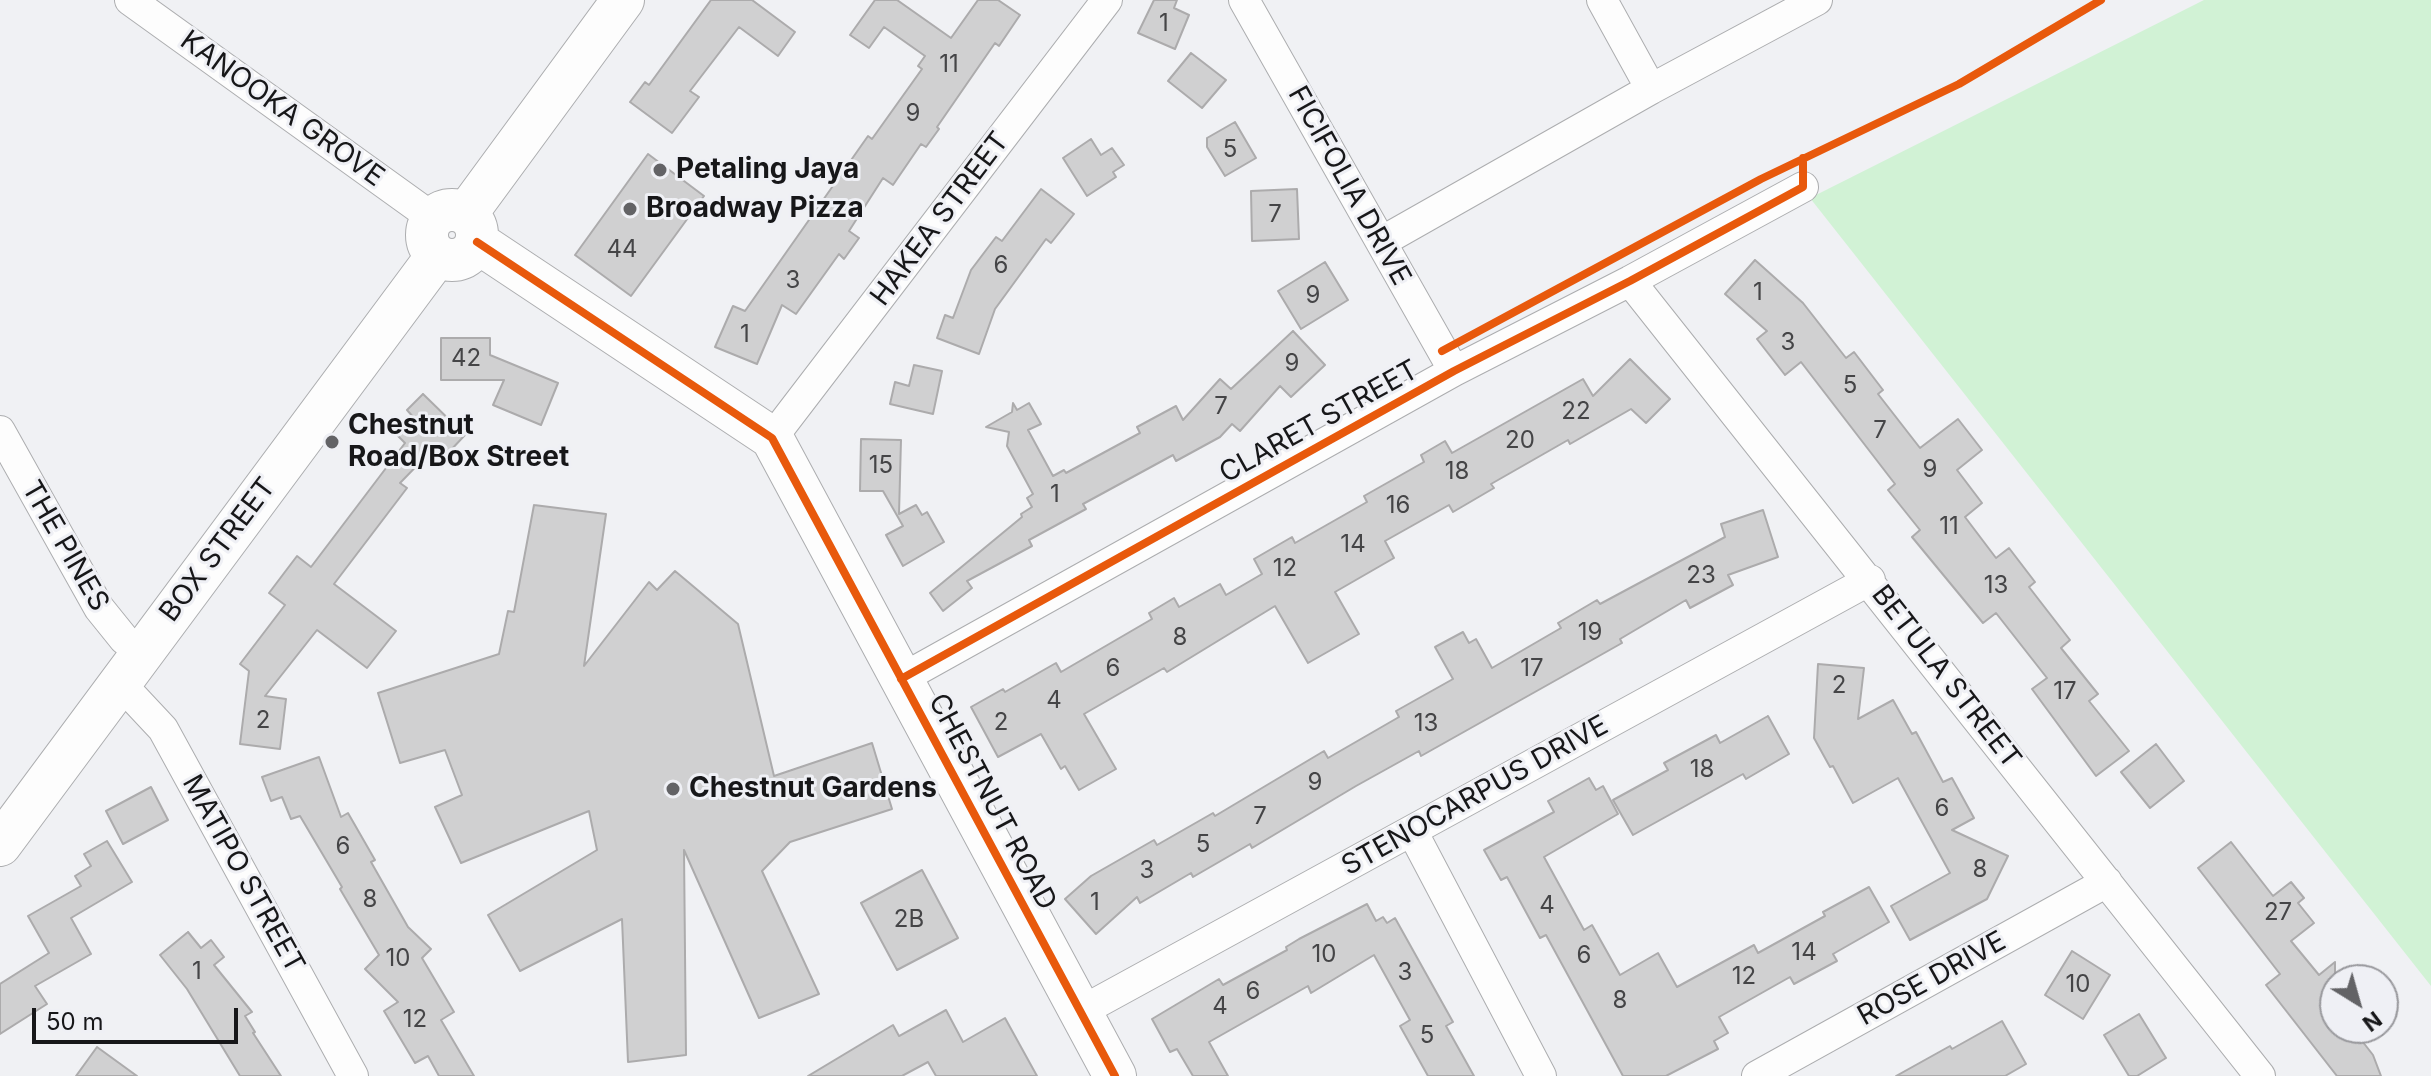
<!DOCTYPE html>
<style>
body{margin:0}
#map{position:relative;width:2431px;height:1076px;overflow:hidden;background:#f0f1f4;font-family:Inter,sans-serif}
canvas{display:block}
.north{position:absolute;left:2319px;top:964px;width:80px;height:80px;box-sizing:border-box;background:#eff0f5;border:2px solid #99999d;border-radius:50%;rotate:143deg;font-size:22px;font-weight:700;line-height:32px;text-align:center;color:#171719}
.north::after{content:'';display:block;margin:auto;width:28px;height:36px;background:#636366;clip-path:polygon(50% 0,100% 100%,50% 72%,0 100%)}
.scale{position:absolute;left:32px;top:1008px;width:206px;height:36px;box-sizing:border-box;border:4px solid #171719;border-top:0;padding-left:10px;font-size:24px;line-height:28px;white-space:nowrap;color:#171719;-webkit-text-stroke:6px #eff0f5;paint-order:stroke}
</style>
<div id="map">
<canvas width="2431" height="1076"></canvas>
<div class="north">N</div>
<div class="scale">50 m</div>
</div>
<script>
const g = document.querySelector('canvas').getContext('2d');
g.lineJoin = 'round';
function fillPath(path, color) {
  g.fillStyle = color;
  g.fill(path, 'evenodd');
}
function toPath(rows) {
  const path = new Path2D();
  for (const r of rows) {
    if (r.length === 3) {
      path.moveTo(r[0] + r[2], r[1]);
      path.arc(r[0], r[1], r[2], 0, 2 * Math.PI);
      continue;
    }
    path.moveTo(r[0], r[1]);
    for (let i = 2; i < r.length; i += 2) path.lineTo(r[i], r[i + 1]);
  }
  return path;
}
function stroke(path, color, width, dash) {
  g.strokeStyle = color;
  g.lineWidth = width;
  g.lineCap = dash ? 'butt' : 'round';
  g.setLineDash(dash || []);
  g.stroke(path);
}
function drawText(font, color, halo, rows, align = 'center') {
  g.font = font + ' Inter,sans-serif';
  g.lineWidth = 6;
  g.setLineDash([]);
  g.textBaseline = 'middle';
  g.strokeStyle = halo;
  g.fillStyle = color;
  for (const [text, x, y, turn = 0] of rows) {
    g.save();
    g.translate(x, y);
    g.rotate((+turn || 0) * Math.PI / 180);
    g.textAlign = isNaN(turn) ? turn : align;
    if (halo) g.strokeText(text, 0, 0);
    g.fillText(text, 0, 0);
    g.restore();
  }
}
fillPath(toPath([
 [2204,0,2431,0,2431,986,1810,198]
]), '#d1f2d5');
const building = toPath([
 [711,0,752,0,795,32,778,56,739,27,690,91,699,97,672,133,630,102,645,82,649,85,711,0],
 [875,0,897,0,951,38,978,0,998,0,1020,15,999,46,995,43,937,127,939,129,926,147,921,144,893,185,883,178,849,231,859,238,844,259,839,254,796,314,782,305,757,364,715,347,733,306,745,311,868,136,872,139,922,69,918,66,925,56,884,27,869,48,850,35,875,0],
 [1154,0,1177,0,1174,8,1189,15,1175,49,1138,33,1154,0],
 [1191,53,1226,80,1202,108,1168,81,1191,53],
 [1235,122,1256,158,1225,176,1207,147,1207,138,1235,122],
 [1091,139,1101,155,1112,148,1124,165,1113,172,1116,177,1087,196,1063,158,1091,139],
 [648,154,704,196,631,296,575,255,648,154],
 [1041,189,1074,214,1051,243,1046,239,995,309,979,354,937,338,945,315,953,318,971,270,996,237,1002,241,1041,189],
 [1297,189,1299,239,1252,241,1251,191,1297,189],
 [1755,260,1803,303,1846,358,1854,352,1883,390,1878,394,1920,448,1958,419,1982,450,1957,470,1982,503,1965,517,1996,558,2009,548,2035,582,2029,587,2070,640,2061,648,2098,694,2089,701,2129,751,2096,776,2032,689,2047,678,1996,613,1983,623,1912,537,1920,530,1888,490,1895,484,1801,362,1785,375,1757,339,1767,331,1725,294,1755,260],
 [1325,262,1348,300,1301,329,1278,291,1325,262],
 [1293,331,1325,365,1291,397,1280,386,1240,431,1232,424,1220,437,1176,461,1173,455,1083,504,1086,509,1029,540,1032,546,967,581,972,588,943,611,930,593,1022,517,1021,514,1032,507,1027,498,1033,494,1007,446,1009,432,986,427,1012,412,1013,403,1017,410,1029,403,1041,424,1028,430,1053,476,1064,470,1066,473,1140,433,1137,427,1176,406,1183,420,1220,379,1231,389,1293,331],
 [441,338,490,338,490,355,558,383,541,425,493,405,504,380,441,380,441,338],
 [1630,359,1670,399,1646,423,1631,409,1570,444,1568,440,1491,484,1494,488,1453,512,1449,505,1385,541,1394,558,1335,592,1359,634,1308,663,1275,606,1167,672,1164,668,1084,714,1116,769,1079,790,1065,766,1061,769,1041,734,998,757,971,707,1003,689,1005,692,1056,663,1061,672,1152,619,1149,613,1174,598,1179,607,1220,584,1226,595,1262,574,1254,559,1292,537,1295,543,1367,502,1364,496,1424,462,1421,455,1445,441,1452,453,1583,379,1593,396,1630,359],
 [914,365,942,371,933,414,890,404,895,382,909,386,914,365],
 [423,394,465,435,449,452,439,443,400,483,407,488,334,584,396,631,367,668,317,630,265,696,286,699,280,749,240,744,249,671,240,664,285,605,269,593,297,556,311,567,405,443,397,435,414,418,407,410,423,394],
 [861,439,901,440,899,514,916,505,922,515,927,512,944,542,903,566,886,535,903,526,883,491,860,491,861,439],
 [534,505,606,514,584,666,649,582,657,590,675,571,738,624,774,776,872,743,892,809,790,842,762,871,819,994,759,1018,684,850,686,1055,628,1062,622,919,520,971,488,915,597,850,589,811,461,863,435,807,462,795,445,750,400,763,378,693,499,654,508,611,514,612,534,505],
 [1763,510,1778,557,1728,575,1733,585,1690,608,1686,600,1620,639,1622,643,1583,665,1421,756,1419,751,1356,786,1252,848,1250,844,1193,877,1191,873,1140,903,1137,897,1096,934,1065,899,1091,876,1154,840,1157,845,1213,813,1215,816,1324,751,1328,758,1399,717,1396,711,1453,679,1435,647,1463,632,1469,643,1476,639,1492,668,1561,628,1558,623,1597,600,1600,604,1725,537,1721,524,1763,510],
 [1818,664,1864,668,1858,719,1893,700,1912,734,1916,732,1943,782,1952,778,1974,818,1952,830,2008,856,1987,899,1910,940,1891,906,1950,873,1898,778,1853,803,1833,766,1830,767,1814,738,1818,664],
 [1768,716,1789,754,1746,779,1743,774,1633,835,1613,800,1668,770,1664,763,1716,735,1720,743,1768,716],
 [2156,744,2184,781,2150,808,2121,772,2156,744],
 [319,757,341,817,348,813,375,860,371,862,408,927,431,949,422,958,454,1012,441,1020,474,1076,439,1076,428,1056,415,1063,384,1011,398,1002,365,969,379,955,340,889,342,887,300,816,291,819,282,797,271,801,262,777,319,757],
 [1589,778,1596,790,1603,786,1618,814,1544,857,1584,930,1592,925,1620,975,1658,953,1677,987,1754,945,1758,953,1825,916,1823,912,1869,887,1889,922,1833,954,1837,961,1794,984,1790,977,1719,1017,1728,1033,1714,1041,1718,1049,1666,1076,1623,1076,1546,935,1540,938,1507,877,1501,880,1484,850,1554,812,1548,801,1589,778],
 [151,787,168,820,123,844,106,811,151,787],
 [107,841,132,882,71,918,91,954,35,986,47,1004,0,1034,0,984,49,953,28,916,81,886,75,876,91,866,84,854,107,841],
 [2231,842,2273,896,2291,882,2304,898,2298,903,2314,923,2291,941,2319,975,2335,962,2335,1028,2352,1028,2373,1055,2381,1076,2337,1076,2266,985,2280,974,2198,868,2231,842],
 [922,870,958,938,897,970,861,903,922,870],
 [1367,904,1376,921,1383,917,1387,923,1395,918,1453,1022,1446,1026,1474,1076,1428,1076,1400,1026,1410,1020,1374,955,1311,993,1308,986,1209,1042,1228,1076,1193,1076,1177,1049,1170,1052,1152,1019,1219,979,1223,985,1287,950,1286,947,1299,939,1367,904],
 [188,932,201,948,211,940,224,957,214,965,252,1012,245,1016,255,1032,253,1033,281,1076,240,1076,187,989,160,955,188,932],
 [2072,951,2110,975,2083,1019,2045,995,2072,951],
 [946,1010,963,1042,1005,1018,1037,1076,936,1076,928,1062,902,1076,808,1076,893,1025,899,1036,946,1010],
 [2139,1014,2166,1058,2137,1076,2129,1076,2104,1035,2139,1014],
 [2002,1021,2026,1064,2005,1076,1896,1076,1950,1046,1952,1049,2002,1021],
 [97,1047,137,1076,76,1076,97,1047]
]);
fillPath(building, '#d0d0d1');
stroke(building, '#acabac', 2);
const street = toPath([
 [130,0,433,218],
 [1244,0,1454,371],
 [1602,0,1651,89],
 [1381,242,1651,89,1817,0],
 [1630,281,2260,1076],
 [0,431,99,608,124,639,141,652],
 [772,438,1107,0],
 [901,679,1454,371,1630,281,1803,187],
 [119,682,163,729,353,1076],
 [1412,831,1541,1076],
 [1080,1012,1870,580],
 [1757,1076,2107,882]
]);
const secondary = toPath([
 [452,235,25],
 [466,214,623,0],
 [477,242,772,438,1115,1076],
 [0,845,437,256]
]);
stroke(street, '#acadaf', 32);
stroke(secondary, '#acadaf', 44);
stroke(street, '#fdfdfd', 30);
stroke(secondary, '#fdfdfd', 42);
stroke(toPath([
 [477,242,772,438,1115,1076],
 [1442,351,1761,179,1959,84,2101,0],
 [901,679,1454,371,1630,281,1803,187,1803,158]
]), '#e8590c', 8);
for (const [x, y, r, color] of [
 [660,170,8,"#636366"],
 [630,209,8,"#636366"],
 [332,442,8,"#636366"],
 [673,789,8,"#636366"]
]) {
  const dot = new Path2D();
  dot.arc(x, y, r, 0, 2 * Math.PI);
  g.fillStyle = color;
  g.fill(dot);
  stroke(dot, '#eff0f5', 3);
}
drawText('24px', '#454547', null, [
 ["1",1164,24],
 ["11",949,65],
 ["9",913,114],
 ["5",1230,150],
 ["7",1275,215],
 ["44",622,250],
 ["6",1001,266],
 ["3",793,281],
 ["1",1758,293],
 ["9",1313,296],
 ["1",745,335],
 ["3",1788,343],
 ["42",466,359],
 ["9",1292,364],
 ["5",1850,386],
 ["7",1221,407],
 ["22",1576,412],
 ["7",1880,431],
 ["20",1520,441],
 ["15",881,466],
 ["9",1930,470],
 ["18",1457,472],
 ["1",1055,495],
 ["16",1398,506],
 ["11",1949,527],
 ["14",1353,545],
 ["12",1285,569],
 ["23",1701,576],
 ["13",1996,586],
 ["19",1590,633],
 ["8",1180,638],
 ["6",1113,669],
 ["17",1532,669],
 ["2",1839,686],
 ["17",2065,692],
 ["4",1054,701],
 ["2",263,721],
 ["2",1001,723],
 ["13",1426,724],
 ["18",1702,770],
 ["9",1315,783],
 ["6",1942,809],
 ["7",1260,817],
 ["5",1203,845],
 ["6",343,847],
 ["8",1980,870],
 ["3",1147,871],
 ["8",370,900],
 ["1",1095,903],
 ["4",1547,906],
 ["27",2278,913],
 ["2B",909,920],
 ["14",1804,953],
 ["10",1324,955],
 ["6",1584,956],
 ["10",398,959],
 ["1",197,972],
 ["3",1405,973],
 ["12",1744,977],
 ["10",2078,985],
 ["6",1253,992],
 ["8",1620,1001],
 ["4",1220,1007],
 ["12",415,1020],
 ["5",1427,1036]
]);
drawText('28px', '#171719', '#eff0f5', [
 ["KANOOKA GROVE",282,109,36],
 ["FICIFOLIA DRIVE",1349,186,61],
 ["HAKEA STREET",940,219,-53],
 ["CLARET STREET",1319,422,-29],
 ["THE PINES",65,546,60],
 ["BOX STREET",218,550,-53],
 ["BETULA STREET",1946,677,52],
 ["STENOCARPUS DRIVE",1475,796,-29],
 ["CHESTNUT ROAD",992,802,62],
 ["MATIPO STREET",243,874,61],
 ["ROSE DRIVE",1932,979,-29]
]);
drawText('bold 28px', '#171719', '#eff0f5', [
 ["Petaling Jaya",676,170],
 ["Broadway Pizza",646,209],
 ["Chestnut",348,426],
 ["Road/Box Street",348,458],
 ["Chestnut Gardens",689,789]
], 'left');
</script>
